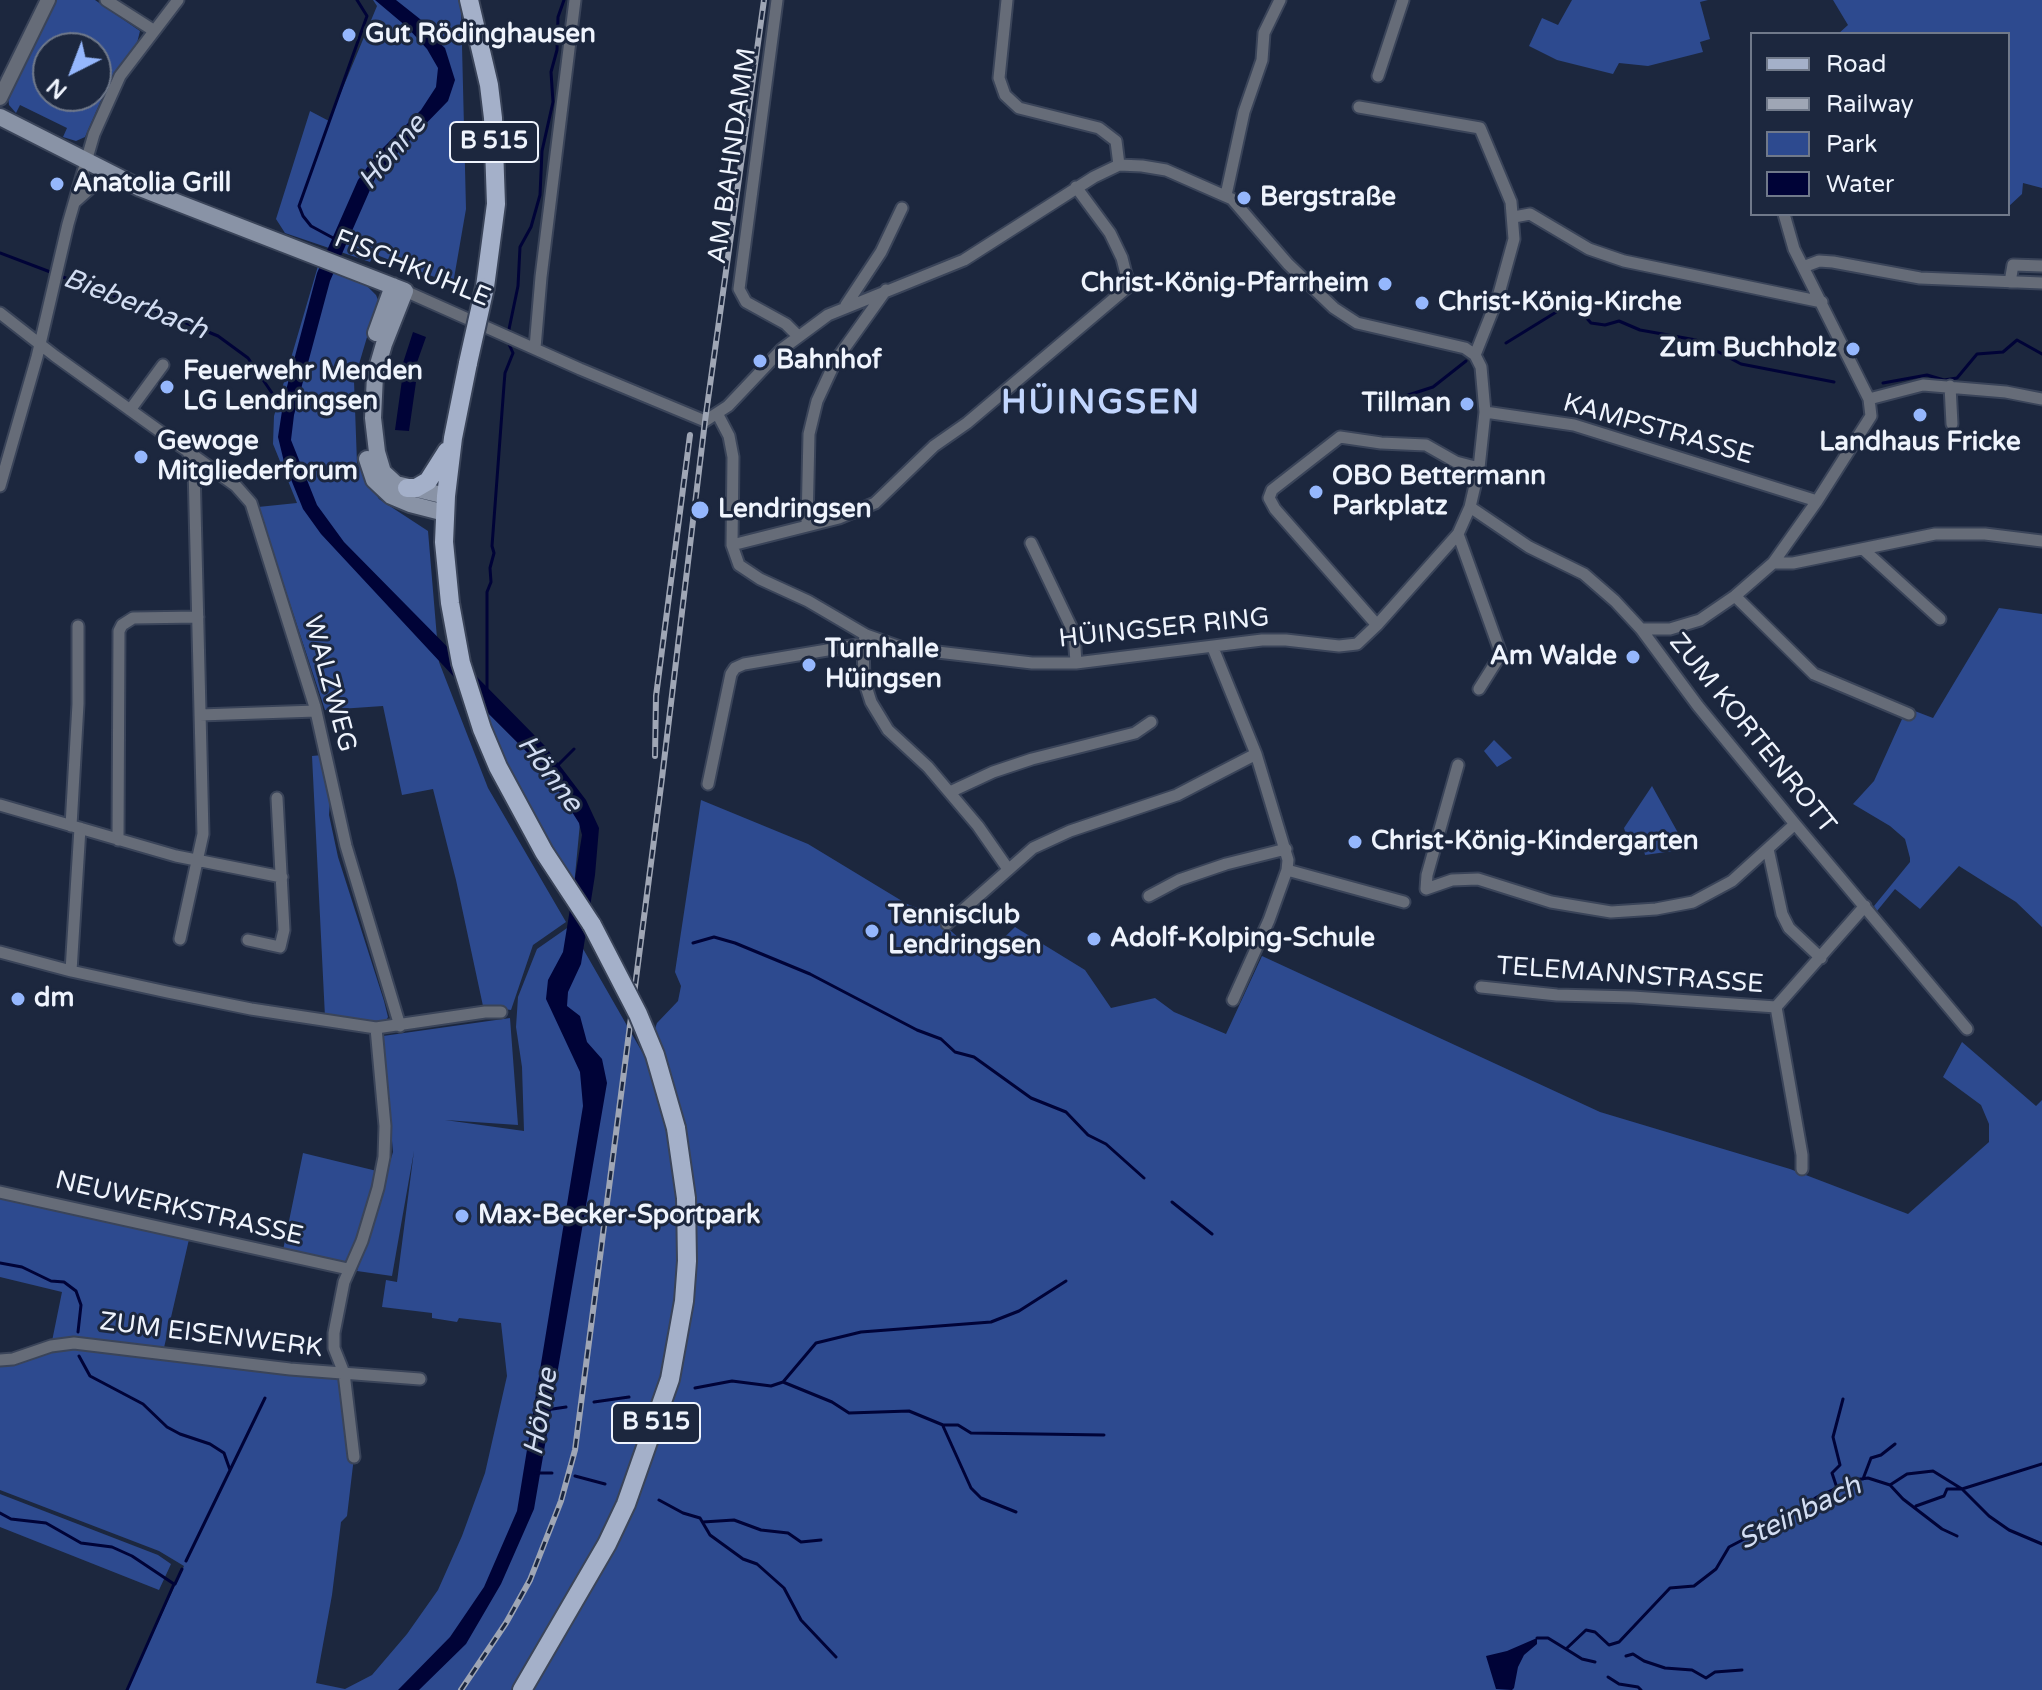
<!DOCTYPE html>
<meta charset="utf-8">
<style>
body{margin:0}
#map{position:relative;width:2042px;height:1690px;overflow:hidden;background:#1c273e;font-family:"Varela Round",sans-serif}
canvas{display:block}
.legend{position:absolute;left:1750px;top:32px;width:260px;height:184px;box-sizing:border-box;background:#1c273e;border:2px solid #70798a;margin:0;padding:10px 14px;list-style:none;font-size:24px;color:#eff4fd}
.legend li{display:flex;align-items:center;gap:16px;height:40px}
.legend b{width:40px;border:2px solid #70798a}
.north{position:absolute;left:32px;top:32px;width:80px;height:80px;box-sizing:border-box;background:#1c273e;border:2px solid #70798a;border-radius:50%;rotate:222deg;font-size:22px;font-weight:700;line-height:32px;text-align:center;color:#eff4fd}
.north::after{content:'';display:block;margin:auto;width:28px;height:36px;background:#95b7fd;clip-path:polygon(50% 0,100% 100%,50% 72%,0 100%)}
</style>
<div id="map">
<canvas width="2042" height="1690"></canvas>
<ul class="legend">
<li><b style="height:10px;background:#a4b0c9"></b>Road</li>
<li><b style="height:10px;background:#9fa6b5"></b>Railway</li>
<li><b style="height:22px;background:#2d4a8f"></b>Park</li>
<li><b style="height:22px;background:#000337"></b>Water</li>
</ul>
<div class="north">N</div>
</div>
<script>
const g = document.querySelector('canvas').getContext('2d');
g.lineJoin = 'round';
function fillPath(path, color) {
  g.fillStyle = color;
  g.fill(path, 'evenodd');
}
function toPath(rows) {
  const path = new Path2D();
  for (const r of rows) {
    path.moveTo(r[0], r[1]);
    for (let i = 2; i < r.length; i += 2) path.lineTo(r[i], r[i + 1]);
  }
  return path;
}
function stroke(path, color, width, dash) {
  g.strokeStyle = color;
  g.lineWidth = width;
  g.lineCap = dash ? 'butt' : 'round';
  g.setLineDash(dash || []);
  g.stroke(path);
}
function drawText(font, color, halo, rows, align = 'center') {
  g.font = font + ' "Varela Round",sans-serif';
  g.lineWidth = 6;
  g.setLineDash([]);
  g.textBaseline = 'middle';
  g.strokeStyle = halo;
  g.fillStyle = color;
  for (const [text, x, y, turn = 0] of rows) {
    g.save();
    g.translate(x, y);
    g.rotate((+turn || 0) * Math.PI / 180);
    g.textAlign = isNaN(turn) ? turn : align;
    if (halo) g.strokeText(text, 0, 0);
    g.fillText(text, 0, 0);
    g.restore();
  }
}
fillPath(toPath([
 [57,0,95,0,140,31,137,43,106,89,85,137,76,141,63,137,67,128,20,105,16,113,9,105,8,96],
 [48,48,96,48,96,96,48,96],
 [373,0,458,0,461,5,466,209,453,284,374,254,370,262,285,233,276,219,310,111,329,121,377,6],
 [1572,0,1708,0,1700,2,1710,39,1700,42,1703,52,1648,66,1619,63,1613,74,1557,60,1529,46,1542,18,1558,25],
 [1833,0,2042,0,2042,188,2023,183,2022,194,2008,207,2008,34,1838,34,1848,25],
 [318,266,367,286,376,295,378,300,354,381,357,463,379,499,428,531,439,662,488,788,566,922,533,945,511,1010,483,1006,456,880,433,789,402,795,383,706,325,710,258,507,297,503,273,444,274,416],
 [1999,608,2042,614,2042,927,2016,902,1959,866,1920,909,1895,889,1877,911,1874,906,1910,862,1910,858,1905,839,1890,826,1853,804,1874,781,1907,708,1933,718],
 [481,706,546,771,580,823,574,886,524,803],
 [1494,740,1512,758,1497,767,1484,751],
 [322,755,330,800,329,815,338,857,384,1001,388,1017,385,1022,325,1017,312,756],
 [1652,786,1687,849,1645,855,1642,841,1629,844,1624,828],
 [701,800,808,844,907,904,931,913,982,959,1015,927,1085,970,1111,1008,1155,998,1174,1012,1226,1034,1262,956,1600,1112,1790,1169,1908,1214,1989,1142,1989,1124,1981,1105,1943,1077,1962,1042,2036,1106,2042,1100,2042,1690,127,1690,184,1566,159,1551,0,1490,0,1360,51,1346,62,1292,0,1277,0,1192,190,1235,163,1352,344,1373,354,1457,347,1516,341,1522,332,1595,316,1683,345,1689,372,1675,407,1634,438,1590,462,1536,485,1473,507,1376,501,1323,459,1318,457,1322,432,1318,432,1313,382,1307,386,1280,397,1282,414,1151,392,1276,357,1271,393,1152,383,1036,510,1018,518,1125,445,1120,524,1131,522,1067,516,1027,518,997,537,949,570,926,645,1057,657,1023,678,1001,681,986,675,972],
 [303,1153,381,1172,348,1269,282,1255],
 [0,1494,158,1555,171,1564,159,1590,0,1527]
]), '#2d4a8f');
fillPath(toPath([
 [375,0,396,0,420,19,432,36,445,48,455,80,448,101,377,174,330,281,294,415,291,440,317,505,344,542,545,746,586,800,599,828,595,875,581,964,568,992,567,1006,580,1016,587,1042,602,1059,607,1083,534,1509,501,1584,466,1644,419,1690,398,1690,450,1637,484,1587,517,1511,583,1106,580,1072,546,999,548,980,563,952,582,835,579,823,546,771,481,706,321,534,303,509,284,462,278,437,284,398,317,273,358,180,376,155,421,110,436,87,438,68,427,49,407,27],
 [413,332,426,337,415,368,403,363],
 [402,380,416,382,409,431,395,430],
 [1537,1638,1537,1644,1524,1655,1518,1667,1514,1688,1512,1690,1496,1689,1486,1656,1507,1651]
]), '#000337');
stroke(toPath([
 [335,239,311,226,303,216,299,206,367,16,357,0],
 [0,253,53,273],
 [60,276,162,313,218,336,248,358,283,409],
 [508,334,518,286,520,247,531,227,540,195,542,151,553,102,551,72,557,50,558,17,564,0],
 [1506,343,1566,306,1576,306,1591,323,1605,325,1619,321,1640,330,1696,340,1741,364,1834,382],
 [1883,383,1927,375,1944,380,1957,378,1977,354,2003,352,2017,340,2042,354],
 [1399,398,1433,387,1466,361],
 [487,691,487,592,491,582,490,568,494,553,492,546,504,385,505,373,513,353,508,342],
 [557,766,574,749],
 [693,943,714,937,735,943,810,974,917,1030,941,1039,955,1052,974,1057,1031,1098,1066,1112,1088,1135,1106,1144,1144,1178],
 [1172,1202,1212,1234],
 [0,1263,22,1267,51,1281,64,1282,76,1291,81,1305,78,1332],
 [79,1356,90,1376,143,1404,167,1427,180,1434,210,1444,224,1453,230,1470],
 [783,1382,816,1343,861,1332,991,1322,1019,1311,1066,1281],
 [695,1388,732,1381,771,1386,783,1382,832,1402,849,1413,909,1411,943,1425,958,1425,971,1433,1104,1435],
 [594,1402,629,1397],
 [546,1410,566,1407],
 [943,1426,971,1488,981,1498,1016,1512],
 [536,1473,552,1473],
 [575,1476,605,1484],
 [1863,1479,1871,1458,1881,1455,1895,1444],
 [1890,1485,1907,1474,1933,1471,1962,1489,1989,1516,2009,1530,2042,1544],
 [1837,1488,1832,1473,1840,1465,1833,1437,1843,1399],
 [659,1500,683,1513,700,1518,710,1535,743,1559,757,1564,784,1588,801,1620,836,1657],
 [1916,1506,1944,1496,1947,1489,1962,1489,2042,1464],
 [0,1513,11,1519,46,1523,81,1543,112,1547,132,1556,174,1584,127,1690],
 [703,1522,734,1520,761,1530,788,1533,801,1542,821,1540],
 [186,1561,265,1398],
 [175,1584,182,1569],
 [1537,1638,1548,1638,1566,1649,1586,1630,1595,1632,1609,1645,1619,1642,1670,1588,1694,1586,1716,1569,1729,1547,1798,1511,1817,1497,1854,1480,1868,1478,1890,1485,1903,1499,1942,1529,1957,1536],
 [1566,1649,1582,1659,1595,1662],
 [1626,1656,1633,1654,1644,1661,1665,1668,1692,1670,1706,1678,1715,1672,1742,1670],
 [1608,1677,1619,1684,1638,1687,1641,1690]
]), '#000337', 3);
const minor = toPath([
 [106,0,153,30],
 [777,0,739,289,746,302,786,324,798,336],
 [1007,0,999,78,1005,95,1019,108,1099,128,1116,141,1119,165],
 [1378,76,1403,0],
 [1359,107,1480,128,1511,202,1514,239,1498,297,1475,355],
 [1226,195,1244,112,1262,60,1264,33,1280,0],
 [75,202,94,185,105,181,122,181],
 [1514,217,1530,214,1589,249,1624,261,1822,302],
 [1803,267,1819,261,1833,262,1920,278,2042,283],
 [2010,282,2013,265,2042,266],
 [405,291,580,369,705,421,728,406,782,349,828,315,964,260,1094,177,1119,165,1142,166,1166,170,1232,199,1288,264,1334,308,1357,323,1465,348,1475,355,1481,367,1485,412,1479,468,1470,507,1458,534,1377,625,1357,644,1339,646,1286,640,1262,640,1076,663,1032,663,903,648,866,635,808,601,760,579,739,565,732,545,733,457,729,436,718,415],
 [846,305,881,252,902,208],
 [0,313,55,356,236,486,251,503,315,707,346,846,400,1026],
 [535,348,541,277,575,0],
 [1950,386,1952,424],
 [1869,399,1923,385,2006,392,2042,399],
 [130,410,163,365],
 [1485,412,1574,425,1817,501],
 [0,486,37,357,68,224,94,134,120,76,178,0],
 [1470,507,1529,547,1584,574,1615,601,1641,629,1698,706,1795,824,1967,1029],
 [807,524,809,434,817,401,836,360,886,290],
 [1458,534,1501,654,1479,689],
 [1031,543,1074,633,1076,663],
 [732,545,839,518,875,503,934,446,967,423,1129,286,1122,258,1110,233,1076,187],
 [1863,549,1940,619],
 [1773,563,1793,563,1935,534,1985,534,2042,541],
 [1735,596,1814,674,1909,714],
 [1377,625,1275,509,1269,498,1272,490,1340,437,1381,443,1426,445,1456,462,1479,468],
 [1641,629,1670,629,1700,620,1735,596,1773,563,1817,501,1871,416,1869,399,1794,249,1784,214],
 [866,635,863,644,864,680,871,702,888,730,928,767,978,826,1008,869],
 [1213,648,1256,754,1288,860,1287,870,1269,920,1233,1000],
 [200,715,316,711],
 [1458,765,1427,875,1426,889,1452,880,1478,879,1551,902,1611,912,1656,909,1693,902,1732,881,1795,824],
 [708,784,731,674,735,668,744,664,863,644],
 [950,792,993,772,1032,759,1135,733,1151,722],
 [0,805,176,856,282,877],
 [71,826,78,704,78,626],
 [118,840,119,631,122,625,133,618,198,617],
 [1768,849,1782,914,1789,928,1821,958],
 [1287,870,1404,902],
 [1149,896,1179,880,1226,864,1286,849],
 [947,924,1033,848,1070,831,1177,795,1256,754],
 [180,939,203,834,194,467,189,455],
 [248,940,280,947,284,930,277,798],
 [0,952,71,971,167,992,251,1009,376,1028,485,1012,501,1012],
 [71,971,80,828],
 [1481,987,1557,995,1633,997,1776,1007],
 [1802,1169,1802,1155,1776,1007,1865,906],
 [0,1192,348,1269],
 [0,1360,13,1359,51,1346,74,1343,290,1369,420,1379],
 [354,1457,344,1373,334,1348,334,1333,344,1282,362,1241,378,1188,384,1157,385,1126,376,1028]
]);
const tertiary = toPath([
 [0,98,48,0]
]);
const secondary = toPath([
 [0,117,140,188,405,291,384,344,375,375,373,418,377,452,383,472,396,484,446,496],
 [376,333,393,286],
 [367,459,374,480,391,496,410,504,445,513]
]);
const primary = toPath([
 [469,0,489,85,493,118,496,204,485,287],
 [468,363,453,438,446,496,444,542,450,603,461,663,482,729,498,767,544,852,592,925],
 [407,488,416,488,428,481,447,451],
 [522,1690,607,1544,626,1504,670,1379,684,1301,687,1261,686,1198,676,1128]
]);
stroke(minor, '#3a4459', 15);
stroke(tertiary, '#3a4459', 18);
stroke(secondary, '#3a4459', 20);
stroke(primary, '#3a4459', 22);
stroke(minor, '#666c78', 11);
stroke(tertiary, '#666c78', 14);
stroke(secondary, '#8993a6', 16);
stroke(primary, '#a4b0c9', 18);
const rail = toPath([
 [655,756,656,696,690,435],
 [461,1690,506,1623,530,1580,561,1501,575,1450,662,778,705,421,764,0]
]);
stroke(rail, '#9fa6b5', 6);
stroke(rail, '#1c273e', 3, [9]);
const primaryBridge = toPath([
 [468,363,485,287],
 [592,925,638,1014,655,1055,676,1128]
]);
stroke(primaryBridge, '#3a4459', 22, []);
stroke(primaryBridge, '#a4b0c9', 18);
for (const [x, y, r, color] of [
 [349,35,8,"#95b7fd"],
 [57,184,8,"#95b7fd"],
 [1244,198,8,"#95b7fd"],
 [1385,284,8,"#95b7fd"],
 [1422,303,8,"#95b7fd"],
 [1853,349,8,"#95b7fd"],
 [760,361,8,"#95b7fd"],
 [167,387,8,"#95b7fd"],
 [1467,404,8,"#95b7fd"],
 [1920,415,8,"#95b7fd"],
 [141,457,8,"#95b7fd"],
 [1316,492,8,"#95b7fd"],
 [700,510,10,"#95b7fd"],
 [1633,657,8,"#95b7fd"],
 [809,665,8,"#95b7fd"],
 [1355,842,8,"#95b7fd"],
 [872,931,8,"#95b7fd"],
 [1094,939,8,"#95b7fd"],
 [18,999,8,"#95b7fd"],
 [462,1216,8,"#95b7fd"]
]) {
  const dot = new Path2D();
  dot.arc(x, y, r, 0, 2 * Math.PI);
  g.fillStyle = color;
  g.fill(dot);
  stroke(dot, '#1c273e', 3);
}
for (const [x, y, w] of [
 [494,142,88],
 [656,1423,88]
]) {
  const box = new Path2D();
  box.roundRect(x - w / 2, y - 20, w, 40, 6);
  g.fillStyle = '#1c273e';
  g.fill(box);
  stroke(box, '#eff4fd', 2);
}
drawText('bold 24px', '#eff4fd', null, [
 ["B 515",494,142],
 ["B 515",656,1423]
]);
drawText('bold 26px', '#eff4fd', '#1c273e', [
 ["Gut Rödinghausen",365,35],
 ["Anatolia Grill",73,184],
 ["Bergstraße",1260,198],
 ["Christ-König-Pfarrheim",1369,284,"right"],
 ["Christ-König-Kirche",1438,303],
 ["Zum Buchholz",1837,349,"right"],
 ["Bahnhof",776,361],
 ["Feuerwehr Menden",183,372],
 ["LG Lendringsen",183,402],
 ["Tillman",1451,404,"right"],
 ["Gewoge",157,442],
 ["Mitgliederforum",157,472],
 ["Landhaus Fricke",1920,443,"center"],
 ["OBO Bettermann",1332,477],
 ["Parkplatz",1332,507],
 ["Lendringsen",718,510],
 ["Turnhalle",825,650],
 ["Hüingsen",825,680],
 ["Am Walde",1617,657,"right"],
 ["Christ-König-Kindergarten",1371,842],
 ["Tennisclub",888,916],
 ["Lendringsen",888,946],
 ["Adolf-Kolping-Schule",1110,939],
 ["dm",34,999],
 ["Max-Becker-Sportpark",478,1216]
], 'left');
drawText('26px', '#eff4fd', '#1c273e', [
 ["AM BAHNDAMM",733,156,-82],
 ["FISCHKUHLE",412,269,22],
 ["KAMPSTRASSE",1658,430,16],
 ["HÜINGSER RING",1164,629,-6],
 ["WALZWEG",329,684,75],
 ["ZUM KORTENROTT",1752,734,51],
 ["TELEMANNSTRASSE",1630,976,4],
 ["NEUWERKSTRASSE",179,1209,13],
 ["ZUM EISENWERK",211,1336,7]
]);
drawText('italic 28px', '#d2ddf2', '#1c273e', [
 ["Hönne",393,153,-50],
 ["Bieberbach",135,305,21],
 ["Hönne",549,774,53],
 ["Hönne",542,1412,-80],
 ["Steinbach",1800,1514,-26]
]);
g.letterSpacing = '2px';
drawText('bold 34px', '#c2d6fe', '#1c273e', [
 ["HÜINGSEN",1101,404]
]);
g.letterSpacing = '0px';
</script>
